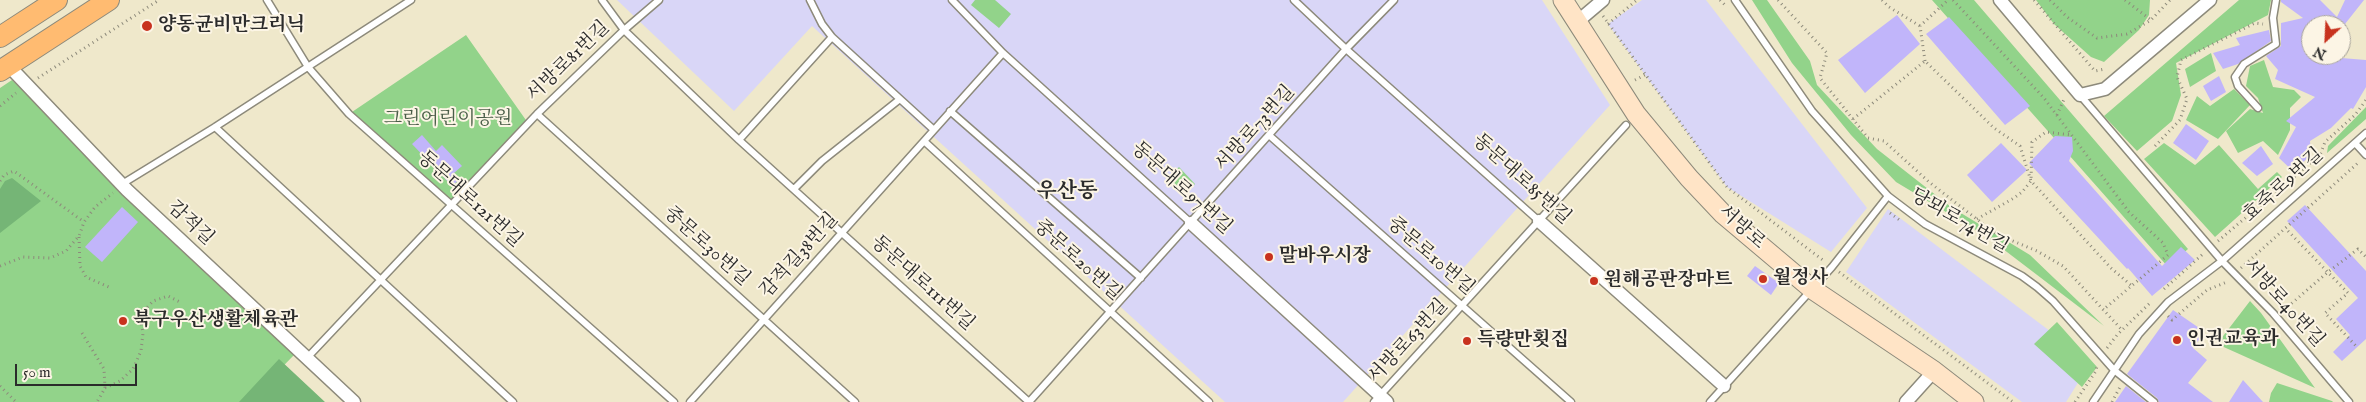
<!DOCTYPE html>
<meta charset="utf-8">
<style>
body{margin:0}
#map{position:relative;width:2366px;height:402px;overflow:hidden;background:#efe8cb;font-family:"IM FELL English",serif}
canvas{display:block}
.north{position:absolute;left:2301px;top:15px;width:50px;height:50px;box-sizing:border-box;background:#fcf5e5;border:1px solid #a8a49b;border-radius:50%;rotate:205deg;font-size:14px;font-weight:700;line-height:20px;text-align:center;color:#2b2b2b}
.north::after{content:'';display:block;margin:auto;width:18px;height:22px;background:#c8321e;clip-path:polygon(50% 0,100% 100%,50% 72%,0 100%)}
.scale{position:absolute;left:15px;top:364px;width:122px;height:22px;box-sizing:border-box;border:2px solid #2b2b2b;border-top:0;padding-left:6px;font-size:15px;line-height:18px;white-space:nowrap;color:#2b2b2b;-webkit-text-stroke:4px #fcf5e5;paint-order:stroke}
</style>
<div id="map">
<canvas width="2366" height="402"></canvas>
<div class="north">N</div>
<div class="scale">50 m</div>
</div>
<script>
const g = document.querySelector('canvas').getContext('2d');
g.lineJoin = 'round';
function fillPath(path, color) {
  g.fillStyle = color;
  g.fill(path, 'evenodd');
}
function toPath(rows) {
  const path = new Path2D();
  for (const r of rows) {
    path.moveTo(r[0], r[1]);
    for (let i = 2; i < r.length; i += 2) path.lineTo(r[i], r[i + 1]);
  }
  return path;
}
function stroke(path, color, width, dash) {
  g.strokeStyle = color;
  g.lineWidth = width;
  g.lineCap = dash ? 'butt' : 'round';
  g.setLineDash(dash || []);
  g.stroke(path);
}
function drawText(font, color, halo, rows, align = 'center') {
  g.font = font + ' "IM FELL English","Noto Serif KR",serif';
  g.lineWidth = 4;
  g.setLineDash([]);
  g.textBaseline = 'middle';
  g.strokeStyle = halo;
  g.fillStyle = color;
  for (const [text, x, y, turn = 0] of rows) {
    g.save();
    g.translate(x, y);
    g.rotate((+turn || 0) * Math.PI / 180);
    g.textAlign = isNaN(turn) ? turn : align;
    if (halo) g.strokeText(text, 0, 0);
    g.fillText(text, 0, 0);
    g.restore();
  }
}
fillPath(toPath([
 [617,0,1542,0,1610,105,1343,402,1225,402,812,26,734,111],
 [1642,0,1706,0,1867,208,1831,252,1727,187,1608,24],
 [1888,209,2091,362,2066,402,2022,402,1846,272]
]), '#d9d6f7');
fillPath(toPath([
 [975,0,995,0,1011,14,999,28,971,5],
 [1752,0,1767,0,1810,61,1817,85,1877,149,1951,207,2030,255,2104,326,1986,236,1896,182,1851,135,1792,63],
 [1932,0,1974,0,2188,249,2168,267],
 [2036,0,2150,0,2149,15,2139,30,2104,62,2091,57,2054,24],
 [2239,0,2271,0,2268,15,2176,63,2181,95,2172,121,2137,151,2104,116],
 [466,35,528,123,452,205,349,114],
 [2211,53,2216,71,2190,87,2185,69],
 [2264,60,2273,87,2294,90,2301,97,2290,108,2290,130,2278,155,2263,141,2238,153,2226,131,2250,109,2263,113,2258,98,2246,86,2250,66],
 [12,80,294,355,248,402,0,402,0,88],
 [2234,89,2250,105,2218,139,2186,120,2197,96,2210,106],
 [2366,107,2366,119,2327,153,2328,146],
 [2164,143,2195,165,2219,145,2258,189,2277,172,2282,177,2215,237,2144,159],
 [1179,167,1195,184,1183,196,1166,180],
 [2250,301,2261,313,2315,388,2217,344],
 [2057,322,2097,367,2082,387,2034,344],
 [2277,383,2332,401,2333,402,2269,402,2271,393]
]), '#92d38a');
fillPath(toPath([
 [12,178,41,201,0,233,0,189,5,181],
 [279,359,325,402,239,402]
]), '#75b576');
fillPath(toPath([
 [2281,0,2320,0,2337,17,2345,0,2364,0,2345,24,2346,25,2341,28,2341,25,2311,24,2311,55,2330,55,2329,57,2366,60,2366,87,2353,109,2351,108,2331,128,2310,141,2311,154,2294,172,2279,158,2296,127,2286,121,2315,97,2275,79,2278,70,2266,56,2281,46,2281,23,2303,18,2281,2],
 [1897,15,1920,44,1865,93,1838,60],
 [1949,17,2030,106,2005,125,1926,34],
 [2269,30,2271,41,2238,64,2223,69,2213,53,2240,45,2236,38],
 [2219,76,2226,92,2211,101,2203,86],
 [2186,124,2209,141,2196,160,2173,143],
 [422,135,436,151,442,145,462,166,454,173,460,179,452,186,412,144],
 [2055,136,2072,137,2073,151,2069,161,2162,266,2181,247,2195,260,2152,296,2128,268,2127,269,2029,163],
 [2001,143,2027,170,1992,202,1967,175],
 [2261,146,2273,164,2257,176,2242,163],
 [2305,205,2366,271,2366,339,2342,361,2333,352,2350,335,2336,319,2358,298,2287,221],
 [122,207,138,222,102,262,85,247],
 [1755,266,1779,283,1771,295,1747,276],
 [2173,310,2205,332,2193,348,2207,360,2188,383,2213,402,2159,402,2157,398,2127,374],
 [2243,380,2263,402,2229,402],
 [2126,386,2146,402,2115,402]
]), '#c1b5fa');
const lane = toPath([
 [267,0,308,67,349,114,674,402],
 [602,0,624,30,739,140,1029,402],
 [810,0,822,24,832,37,934,130],
 [952,0,1003,53,1191,223],
 [1294,0,1346,49,1539,221],
 [1735,0,1812,111,1888,196,1925,224,2022,276,2037,287,2053,301,2114,370,2154,402],
 [2080,95,2222,261,2273,313,2349,402],
 [2258,108,2238,86,2235,77,2244,64,2276,44,2273,18,2276,0],
 [950,111,1141,278],
 [537,114,855,402],
 [215,127,513,402],
 [1270,136,1571,402],
 [739,140,832,37],
 [924,141,1209,402],
 [2355,143,2366,155],
 [122,184,215,127,411,0],
 [794,189,822,161,900,99],
 [307,358,537,114,624,30,659,0],
 [690,402,1003,53],
 [1029,402,1346,49,1394,0],
 [1374,402,1626,125],
 [1710,402,1832,267,1888,196],
 [2093,402,2139,334,2168,302,2222,261,2366,133]
]);
const street = toPath([
 [2000,0,2080,95,2105,89,2210,0],
 [1577,22,1603,0],
 [8,65,127,190,354,402],
 [1539,221,1724,386],
 [1191,223,1387,402],
 [1906,402,1934,371]
]);
const secondary = toPath([
 [1563,0,1636,114,1689,178,1723,214,1812,289,1934,371,1974,402]
]);
const primary = toPath([
 [0,37,57,0],
 [0,71,109,0]
]);
stroke(lane, '#8d8a7b', 9);
stroke(street, '#8d8a7b', 15);
stroke(secondary, '#8d8a7b', 21);
stroke(primary, '#8d8a7b', 22);
stroke(toPath([
 [1720,0,1725,5],
 [1778,0,1827,53,1820,78,1868,138,1884,141,1929,182,1996,234,2037,251,2063,266,2122,330],
 [1882,0,1889,7,1920,26],
 [1953,0,2044,98,2129,212,2163,243,2168,255,2103,310],
 [2034,0,2095,71,2105,69],
 [2050,0,2067,17,2097,38,2127,34,2151,20,2170,0],
 [2125,0,2151,20],
 [1603,16,1727,187,1824,261],
 [1608,24,1637,0],
 [1925,61,1920,26,1948,0],
 [38,78,159,0],
 [1635,80,1645,75],
 [0,106,16,93],
 [2057,115,2065,97],
 [1853,119,1925,61,1994,128,2020,146,2031,181,2111,268,2132,286],
 [2155,146,2180,120,2187,99,2177,77,2181,60,2255,23,2263,24],
 [0,181,4,175,14,171,84,222],
 [1890,213,1901,221],
 [1977,219,2014,198,2022,192,2031,181,2032,142,2046,132,2072,135],
 [2288,231,2348,293,2325,313,2356,346],
 [79,237,80,266,86,277,111,288],
 [2218,241,2320,155,2325,142,2355,115,2366,100],
 [0,266,23,257,50,258,66,251,79,236,84,222,95,207,113,193],
 [2241,268,2359,162],
 [1839,272,2013,402],
 [2164,289,2204,253],
 [2284,310,2328,272,2358,249,2366,257],
 [2168,316,2172,320,2207,290,2227,282],
 [82,333,104,369,105,388,97,402],
 [2107,348,2117,335,2151,302],
 [0,386,16,402],
 [105,388,120,381,133,369,141,351,143,333,141,321,143,312,153,301,168,296,180,302],
 [2075,402,2096,371,2097,366],
 [2112,402,2120,387]
]), '#8d8a7b', 3, [1, 4]);
stroke(lane, '#fff', 6);
stroke(street, '#fff', 12);
stroke(secondary, '#ffe4c6', 19);
stroke(primary, '#ffbb71', 20);
for (const [x, y, r, color] of [
 [147,26,6,"#c8321e"],
 [1269,257,5,"#c8321e"],
 [1763,279,5,"#c8321e"],
 [1594,281,5,"#c8321e"],
 [123,321,5,"#c8321e"],
 [2177,340,5,"#c8321e"],
 [1467,341,5,"#c8321e"]
]) {
  const dot = new Path2D();
  dot.arc(x, y, r, 0, 2 * Math.PI);
  g.fillStyle = color;
  g.fill(dot);
  stroke(dot, '#fcf5e5', 2);
}
drawText('bold 19px', '#2b2b2b', '#fcf5e5', [
 ["양동균비만크리닉",158,26],
 ["말바우시장",1279,257],
 ["월정사",1773,279],
 ["원해공판장마트",1604,281],
 ["북구우산생활체육관",133,321],
 ["인권교육과",2187,340],
 ["득량만횟집",1477,341]
], 'left');
drawText('19px', '#2b2b2b', '#fcf5e5', [
 ["서방로81번길",569,62,-44],
 ["서방로73번길",1256,129,-48],
 ["동문대로85번길",1521,180,42],
 ["효죽로9번길",2284,186,-42],
 ["동문대로97번길",1181,189,42],
 ["동문대로121번길",469,200,42],
 ["당뫼로74번길",1959,222,30],
 ["감적길",190,224,43],
 ["서방로",1741,228,42],
 ["중문로30번길",706,247,42],
 ["감적길38번길",800,256,-48],
 ["중문로10번길",1430,257,41],
 ["중문로20번길",1077,261,42],
 ["동문대로111번길",922,284,42],
 ["서방로40번길",2283,304,48],
 ["서방로63번길",1409,342,-47]
]);
drawText('19px', '#4a5d48', '#fcf5e5', [
 ["그린어린이공원",448,120]
]);
drawText('bold 21px', '#2b2b2b', '#fcf5e5', [
 ["우산동",1067,193]
]);
</script>
